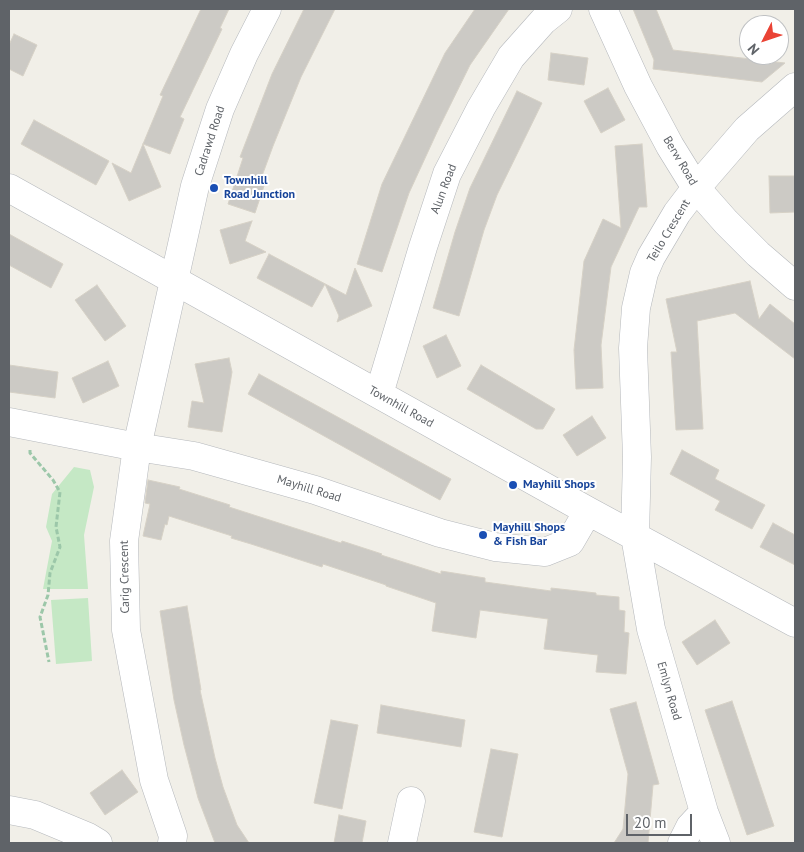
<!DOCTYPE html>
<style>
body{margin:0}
#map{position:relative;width:804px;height:852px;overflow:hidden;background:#f1efe8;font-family:"PT Sans",sans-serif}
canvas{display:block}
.frame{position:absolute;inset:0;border:10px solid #5f6368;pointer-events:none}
.north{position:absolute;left:739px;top:15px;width:50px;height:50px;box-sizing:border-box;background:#fff;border:1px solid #bfc1c3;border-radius:50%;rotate:229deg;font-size:14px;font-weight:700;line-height:20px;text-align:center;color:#5f6368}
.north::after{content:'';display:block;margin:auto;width:18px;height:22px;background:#ea4335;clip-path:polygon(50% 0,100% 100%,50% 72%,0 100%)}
.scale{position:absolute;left:626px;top:814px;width:66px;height:22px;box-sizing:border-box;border:2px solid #5f6368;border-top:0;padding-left:6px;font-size:15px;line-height:18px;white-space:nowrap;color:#5f6368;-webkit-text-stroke:4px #fff;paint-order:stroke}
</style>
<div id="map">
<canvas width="804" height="852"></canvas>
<div class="frame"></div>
<div class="north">N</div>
<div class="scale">20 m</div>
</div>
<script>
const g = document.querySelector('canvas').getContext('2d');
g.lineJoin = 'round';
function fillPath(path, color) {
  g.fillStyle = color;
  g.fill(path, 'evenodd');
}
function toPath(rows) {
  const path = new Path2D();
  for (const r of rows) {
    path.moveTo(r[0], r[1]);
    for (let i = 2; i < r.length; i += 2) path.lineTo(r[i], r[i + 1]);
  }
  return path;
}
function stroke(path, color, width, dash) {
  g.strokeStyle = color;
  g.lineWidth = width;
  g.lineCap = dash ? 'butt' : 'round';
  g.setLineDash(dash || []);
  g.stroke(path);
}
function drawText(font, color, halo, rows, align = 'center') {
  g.font = font + ' "PT Sans",sans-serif';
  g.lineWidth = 4;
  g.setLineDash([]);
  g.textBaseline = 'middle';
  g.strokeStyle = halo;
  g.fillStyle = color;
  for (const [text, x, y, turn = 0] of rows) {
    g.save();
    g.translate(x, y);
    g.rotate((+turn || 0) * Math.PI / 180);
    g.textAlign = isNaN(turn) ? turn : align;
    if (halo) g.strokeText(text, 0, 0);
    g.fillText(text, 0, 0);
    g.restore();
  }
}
fillPath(toPath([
 [74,467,90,470,94,487,84,535,88,589,43,589,52,541,46,527,52,494],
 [88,598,92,661,56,664,51,600]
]), '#c5e8c5');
const building = toPath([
 [201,9,229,9,220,28,222,29,180,117,184,119,170,154,143,144,163,96,160,95,201,9],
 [304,9,335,9,301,77,273,146,262,176,267,177,255,213,228,204,243,158,240,157,272,74,304,9],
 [475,9,509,9,470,65,438,130,409,193,382,272,357,264,382,184,445,53,475,9],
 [633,9,656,9,673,50,785,63,762,82,653,69,654,60,633,9],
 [14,34,37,45,23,76,9,69,9,45,14,34],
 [551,53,588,58,584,85,548,80,551,53],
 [608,88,625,120,601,133,584,101,608,88],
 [517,91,542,103,497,195,484,230,459,316,433,308,455,232,470,188,517,91],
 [34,120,109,161,96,185,21,144,34,120],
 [143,144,161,187,129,201,112,163,131,173,143,144],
 [642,144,647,207,639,207,611,267,601,345,603,388,576,389,574,350,584,261,603,219,621,228,615,146,642,144],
 [769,176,795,176,795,212,770,213,769,176],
 [252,221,245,241,266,252,230,264,220,230,252,221],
 [9,234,63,264,51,288,9,265,9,234],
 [269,254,346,295,355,268,372,306,337,322,339,316,325,284,312,307,257,278,269,254],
 [750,281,759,319,770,304,795,324,795,359,735,313,697,321,703,429,676,430,671,352,677,352,666,299,750,281],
 [97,285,126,326,105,341,75,300,97,285],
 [446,335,461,366,437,378,423,346,446,335],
 [229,358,232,372,222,432,188,427,192,401,204,403,195,364,229,358],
 [108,361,119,386,83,403,72,378,108,361],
 [9,365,58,372,55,398,9,392,9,365],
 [481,365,555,409,543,429,536,429,467,389,481,365],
 [259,374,451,479,440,500,248,394,259,374],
 [592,416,606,438,577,456,563,435,592,416],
 [682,450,719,470,715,479,765,505,752,529,715,510,720,501,670,474,682,450],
 [148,480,180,487,179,489,230,505,229,507,341,543,342,541,382,554,381,555,441,574,441,571,485,578,485,582,551,591,551,588,596,593,596,595,619,597,619,610,625,611,624,632,629,633,626,674,596,672,598,655,544,649,548,619,480,610,476,638,432,631,436,603,386,586,386,585,323,564,322,567,251,544,231,538,232,536,169,516,167,525,165,524,161,540,143,536,150,504,145,503,148,480],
 [773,523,795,535,795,565,760,547,773,523],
 [187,606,201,690,200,690,215,758,223,787,237,825,249,843,215,843,198,798,184,745,174,700,160,611,187,606],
 [715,620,730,643,697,665,682,642,715,620],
 [732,701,774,826,747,835,705,710,732,701],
 [636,702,659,784,653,785,648,843,614,843,623,829,628,774,610,709,636,702],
 [381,705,465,720,461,747,377,733,381,705],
 [331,720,358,725,342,809,314,803,331,720],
 [491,749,518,754,502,837,474,832,491,749],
 [122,770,138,792,105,815,90,793,122,770],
 [339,815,366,821,362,843,334,843,339,815]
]);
fillPath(building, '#cccac5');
stroke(building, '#d6d1c6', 1);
const minor = toPath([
 [603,9,638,86,670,146,696,188,726,222,758,254,795,286],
 [9,188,588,511,795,623],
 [379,394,423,247,447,174,481,108,511,57,543,21,558,9],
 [9,422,137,447,194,456,315,490,440,533,495,547,545,552,570,542,588,511],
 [9,810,35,815,88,837,98,843],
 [172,843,173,836,154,780,126,630,124,541,137,447,195,186,220,109,244,54,267,9],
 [402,843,411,801],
 [682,843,690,827,704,812],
 [716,843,704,812,651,629,635,536,637,457,633,348,636,308,644,273,651,257,677,213,696,188,747,129,795,87]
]);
stroke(minor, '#b5b8bc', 29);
stroke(toPath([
 [30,450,30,453,53,480,60,492,56,527,60,547,50,573,48,595,40,617,49,662]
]), '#9cc7a9', 3, [5, 2.5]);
stroke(minor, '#fff', 28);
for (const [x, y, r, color] of [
 [214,188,5,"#1a4fb4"],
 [513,485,5,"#1a4fb4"],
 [483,535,5,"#1a4fb4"]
]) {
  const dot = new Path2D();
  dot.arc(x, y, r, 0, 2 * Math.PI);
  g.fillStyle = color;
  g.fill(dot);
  stroke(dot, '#fff', 2);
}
drawText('12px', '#5f6368', '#fff', [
 ["Cadrawd Road",210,141,-72],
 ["Berw Road",680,161,59],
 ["Alun Road",444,189,-69],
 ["Teilo Crescent",669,231,-59],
 ["Townhill Road",401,407,29],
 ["Mayhill Road",309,489,17],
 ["Carig Crescent",125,577,-91],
 ["Emlyn Road",669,691,74]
]);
drawText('bold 12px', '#164399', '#fff', [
 ["Townhill",224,181],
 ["Road Junction",224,195],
 ["Mayhill Shops",523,485],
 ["Mayhill Shops",493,528],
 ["& Fish Bar",493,542]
], 'left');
</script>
